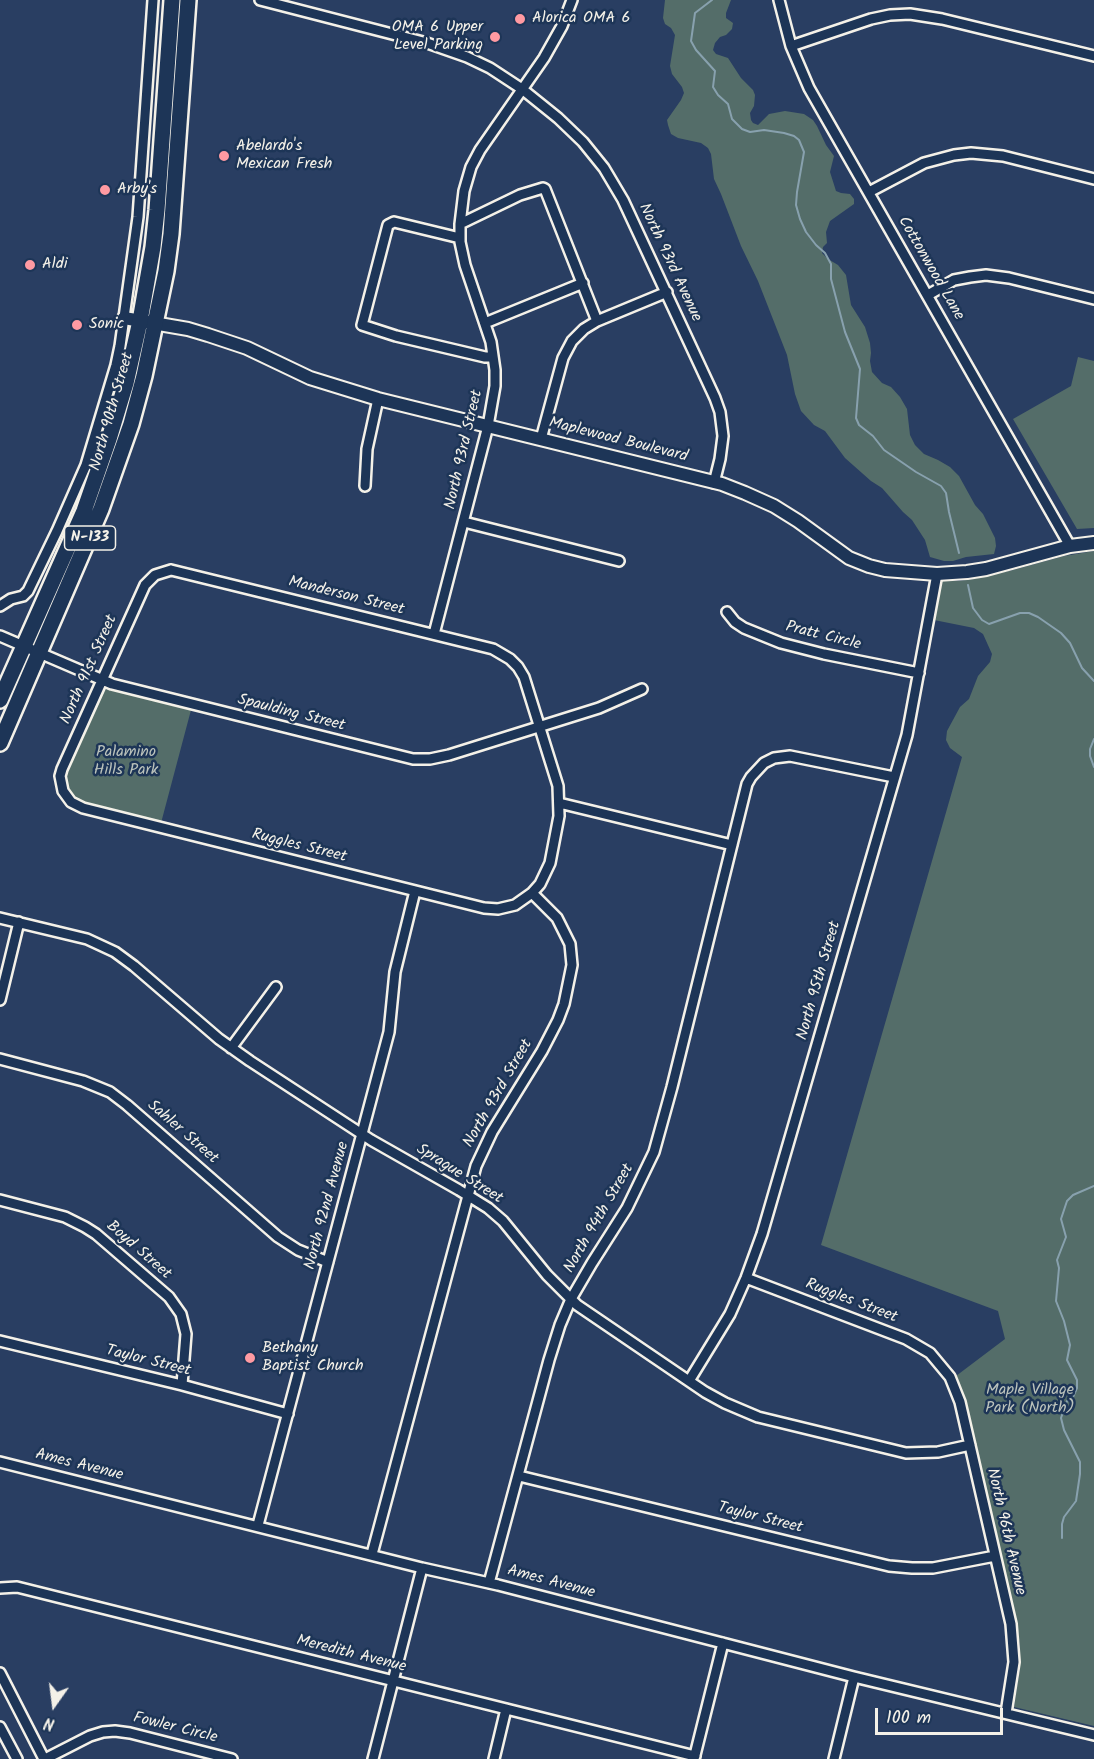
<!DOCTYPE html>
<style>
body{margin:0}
#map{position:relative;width:1094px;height:1759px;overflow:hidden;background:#293e62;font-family:Kalam,sans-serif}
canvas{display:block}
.north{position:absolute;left:24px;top:1675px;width:60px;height:60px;-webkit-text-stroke:4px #1d3557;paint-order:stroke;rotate:194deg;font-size:16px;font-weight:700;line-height:24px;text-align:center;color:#f4f1e8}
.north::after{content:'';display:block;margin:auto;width:21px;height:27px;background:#f4f1e8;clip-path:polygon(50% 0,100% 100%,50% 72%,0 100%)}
.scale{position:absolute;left:875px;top:1708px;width:128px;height:27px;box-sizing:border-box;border:3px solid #f4f1e8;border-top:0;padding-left:8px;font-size:18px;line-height:21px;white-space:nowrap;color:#f4f1e8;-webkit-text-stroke:4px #1d3557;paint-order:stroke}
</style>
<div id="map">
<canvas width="1094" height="1759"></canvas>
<div class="north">N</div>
<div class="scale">100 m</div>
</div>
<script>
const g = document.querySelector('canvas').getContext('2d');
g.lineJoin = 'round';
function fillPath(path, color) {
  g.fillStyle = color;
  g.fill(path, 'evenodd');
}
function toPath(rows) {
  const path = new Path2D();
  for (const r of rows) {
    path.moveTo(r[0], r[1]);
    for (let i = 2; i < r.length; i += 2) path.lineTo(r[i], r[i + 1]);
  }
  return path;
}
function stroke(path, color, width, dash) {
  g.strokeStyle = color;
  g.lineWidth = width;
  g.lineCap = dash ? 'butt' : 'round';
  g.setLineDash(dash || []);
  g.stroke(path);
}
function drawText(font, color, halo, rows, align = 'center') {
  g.font = font + ' Kalam,sans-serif';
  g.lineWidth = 5;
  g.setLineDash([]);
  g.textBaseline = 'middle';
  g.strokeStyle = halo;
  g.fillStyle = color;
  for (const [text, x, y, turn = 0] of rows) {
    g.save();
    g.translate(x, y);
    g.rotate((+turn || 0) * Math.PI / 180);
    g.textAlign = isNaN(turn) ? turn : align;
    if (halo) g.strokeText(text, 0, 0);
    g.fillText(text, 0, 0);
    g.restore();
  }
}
fillPath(toPath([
 [665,0,731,0,726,13,726,18,733,23,732,29,726,35,720,37,715,43,713,50,716,54,728,58,741,78,753,90,755,95,754,106,750,113,751,120,753,123,758,125,769,114,785,111,804,114,813,120,817,126,826,145,834,156,830,172,836,191,841,193,850,194,854,199,854,204,830,221,826,232,827,243,823,247,822,253,828,259,838,265,846,275,851,305,865,327,870,343,871,353,870,361,872,372,882,383,891,387,900,397,907,409,910,435,915,445,924,454,938,460,950,467,959,476,975,505,983,514,995,538,996,546,994,554,966,557,953,561,944,561,930,557,925,540,912,520,903,512,882,488,871,481,845,458,825,431,814,425,801,411,795,394,787,355,758,281,741,246,721,194,714,179,711,154,708,148,701,143,678,138,671,134,668,125,667,120,681,100,684,93,682,87,672,74,670,66,675,35,671,28,665,24,663,18],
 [1078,357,1094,361,1094,528,1077,529,1013,419,1071,386],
 [1094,551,1094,1726,1014,1707,1020,1668,1020,1648,1017,1624,966,1403,963,1392,956,1376,1005,1339,998,1311,821,1245,962,757,950,748,946,740,947,731,960,707,969,699,978,676,990,662,992,654,983,634,974,628,934,620,941,581,958,581,973,579,1013,570,1064,556],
 [107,689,191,710,161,823,78,802,72,798,66,786,66,773,103,691]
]), '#546d69');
stroke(toPath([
 [712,0,695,13,691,41,696,50,715,71,713,87,718,95,728,104,732,119,742,129,750,132,764,130,784,133,794,136,799,140,804,152,797,192,796,205,800,219,806,232,816,245,825,253,831,264,831,279,845,332,860,369,856,418,859,425,873,436,884,450,916,472,941,486,946,493,949,512,959,553],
 [968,585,973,608,982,620,989,624,1020,613,1029,613,1038,617,1061,633,1070,643,1082,668,1094,681],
 [1094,739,1090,749,1090,756,1094,767],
 [1062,1538,1062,1524,1064,1517,1076,1501,1080,1474,1080,1462,1064,1430,1061,1418,1067,1401,1073,1397,1077,1388,1077,1380,1067,1360,1070,1345,1064,1321,1056,1301,1059,1268,1057,1260,1066,1237,1061,1219,1067,1201,1073,1195,1094,1186]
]), '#88a1ae', 2);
const minor = toPath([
 [260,0,427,43,467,57,490,68,522,89,558,118,583,142,604,168,623,200,715,398,720,412,723,436,720,459,714,483],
 [779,0,791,46,809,88,1070,546],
 [791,46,871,19,890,15,910,14,942,19,1094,56],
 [869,192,924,163,954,155,971,153,1003,156,1094,179],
 [460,224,520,195,543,188,545,189,597,321],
 [460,238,394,222,388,225,362,325,396,336,485,357,493,357],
 [928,295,954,280,970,277,986,275,1009,278,1094,299],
 [485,323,583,283],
 [541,439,563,358,572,341,584,329,597,321,667,292],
 [365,486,367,449,378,399],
 [464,522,619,561],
 [171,570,493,649,510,659,518,667,524,677,558,786,559,816,550,863,540,884,532,893,515,905,498,909,484,908,83,808,71,802,63,791,60,776,62,769,145,585,155,575,171,570],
 [0,606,11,599,23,596,28,591,57,531,86,465,116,365,120,346,138,217,153,0],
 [727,612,735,622,744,628,781,643,824,654,919,673],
 [434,634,488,426,495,386,495,370,491,342,465,265,460,242,460,224,464,191,471,167,480,150,544,58,562,26,572,0],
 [0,636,112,684,413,759,430,759,449,755,599,708,642,689],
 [559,803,732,845],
 [0,918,87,939,115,952,134,966,219,1039,250,1061,371,1140,459,1190,488,1208,503,1221,547,1275,577,1305,705,1392,725,1403,758,1417,906,1453,938,1452,970,1445],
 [0,1000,19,922],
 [231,1048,276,987],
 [0,1059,83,1081,110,1092,127,1105,278,1237,298,1250,328,1262],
 [0,1200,65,1217,85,1227,96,1234,169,1297,181,1314,186,1334,182,1385],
 [746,1278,906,1339,930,1353,950,1377,960,1402,1011,1624,1014,1662,1006,1713],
 [0,1341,182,1385,288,1414],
 [689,1381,730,1314,746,1278,762,1234,907,735,937,574],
 [0,1462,422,1568,498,1585,854,1677,1094,1735],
 [519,1476,889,1566,912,1568,933,1568,995,1556],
 [258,1525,389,1032,395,972,415,891],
 [372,1554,476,1166,492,1132,542,1051,558,1020,564,1004,572,965,570,944,557,918,532,893],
 [489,1583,549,1360,560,1325,571,1299,592,1263,627,1208,654,1152,672,1087,747,784,751,777,764,763,774,758,790,756,894,777],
 [0,1588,17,1587,695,1756],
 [0,1673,44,1759],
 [0,1727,17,1759],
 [45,1759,90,1736,103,1732,115,1731,130,1733,232,1759],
 [373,1759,422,1568],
 [494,1759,506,1709],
 [694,1759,723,1643],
 [834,1759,854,1677]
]);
const tertiary = toPath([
 [124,318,188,329,208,335,247,348,310,378,378,399,722,484,745,493,774,506,798,521,849,558,869,566,885,570,937,574,967,572,986,569,1070,546,1094,543]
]);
const primary = toPath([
 [0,700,84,511,109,439,126,383,140,321,153,247,157,210,172,0],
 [0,743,101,509,131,424,144,376,166,271,171,234,188,0]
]);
stroke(minor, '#f4f1e8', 14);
stroke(tertiary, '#f4f1e8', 16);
stroke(primary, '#f4f1e8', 20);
stroke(minor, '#1d3557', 9);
stroke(tertiary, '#1d3557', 12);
stroke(primary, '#1d3557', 15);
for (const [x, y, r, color] of [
 [520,19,6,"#ff9aa2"],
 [495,37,6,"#ff9aa2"],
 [224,156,6,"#ff9aa2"],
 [105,190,6,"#ff9aa2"],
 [30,265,6,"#ff9aa2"],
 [77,325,6,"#ff9aa2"],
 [250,1358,6,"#ff9aa2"]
]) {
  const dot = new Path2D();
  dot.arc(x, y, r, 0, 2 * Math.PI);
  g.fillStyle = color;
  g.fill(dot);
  stroke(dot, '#1d3557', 2);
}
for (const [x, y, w] of [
 [90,538,51]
]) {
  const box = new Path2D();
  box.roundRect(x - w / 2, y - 12, w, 24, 4.5);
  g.fillStyle = '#1d3557';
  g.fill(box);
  stroke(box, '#f4f1e8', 1.5);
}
drawText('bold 15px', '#f4f1e8', null, [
 ["N-133",90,538]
]);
drawText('16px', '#f4f1e8', '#1d3557', [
 ["Alorica OMA 6",532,19],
 ["OMA 6 Upper",483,28,"right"],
 ["Level Parking",483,46,"right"],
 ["Abelardo's",236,147],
 ["Mexican Fresh",236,165],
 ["Arby's",117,190],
 ["Aldi",42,265],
 ["Sonic",89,325],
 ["Bethany",262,1349],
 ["Baptist Church",262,1367]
], 'left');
drawText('16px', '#f4f1e8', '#1d3557', [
 ["North 93rd Avenue",669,263,65],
 ["Cottonwood Lane",930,269,60],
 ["North 90th Street",113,412,-74],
 ["Maplewood Boulevard",618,441,14],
 ["North 93rd Street",465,450,-77],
 ["Manderson Street",346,597,14],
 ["Pratt Circle",823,637,14],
 ["North 91st Street",90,670,-66],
 ["Spaulding Street",291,714,14],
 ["Ruggles Street",299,847,14],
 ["North 95th Street",820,981,-74],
 ["North 93rd Street",499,1094,-60],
 ["Sahler Street",182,1133,41],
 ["Sprague Street",459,1175,32],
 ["North 92nd Avenue",328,1206,-75],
 ["North 94th Street",600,1219,-60],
 ["Boyd Street",138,1251,41],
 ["Ruggles Street",851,1302,21],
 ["Taylor Street",148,1362,14],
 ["Ames Avenue",79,1466,14],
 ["Taylor Street",760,1519,14],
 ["North 96th Avenue",1005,1532,77],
 ["Ames Avenue",551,1583,15],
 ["Meredith Avenue",351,1655,14],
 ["Fowler Circle",175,1729,14]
]);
drawText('16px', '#bcc3bc', '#1d3557', [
 ["Palamino",126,753],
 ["Hills Park",126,771],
 ["Maple Village",1030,1391],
 ["Park (North)",1030,1409]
]);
</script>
